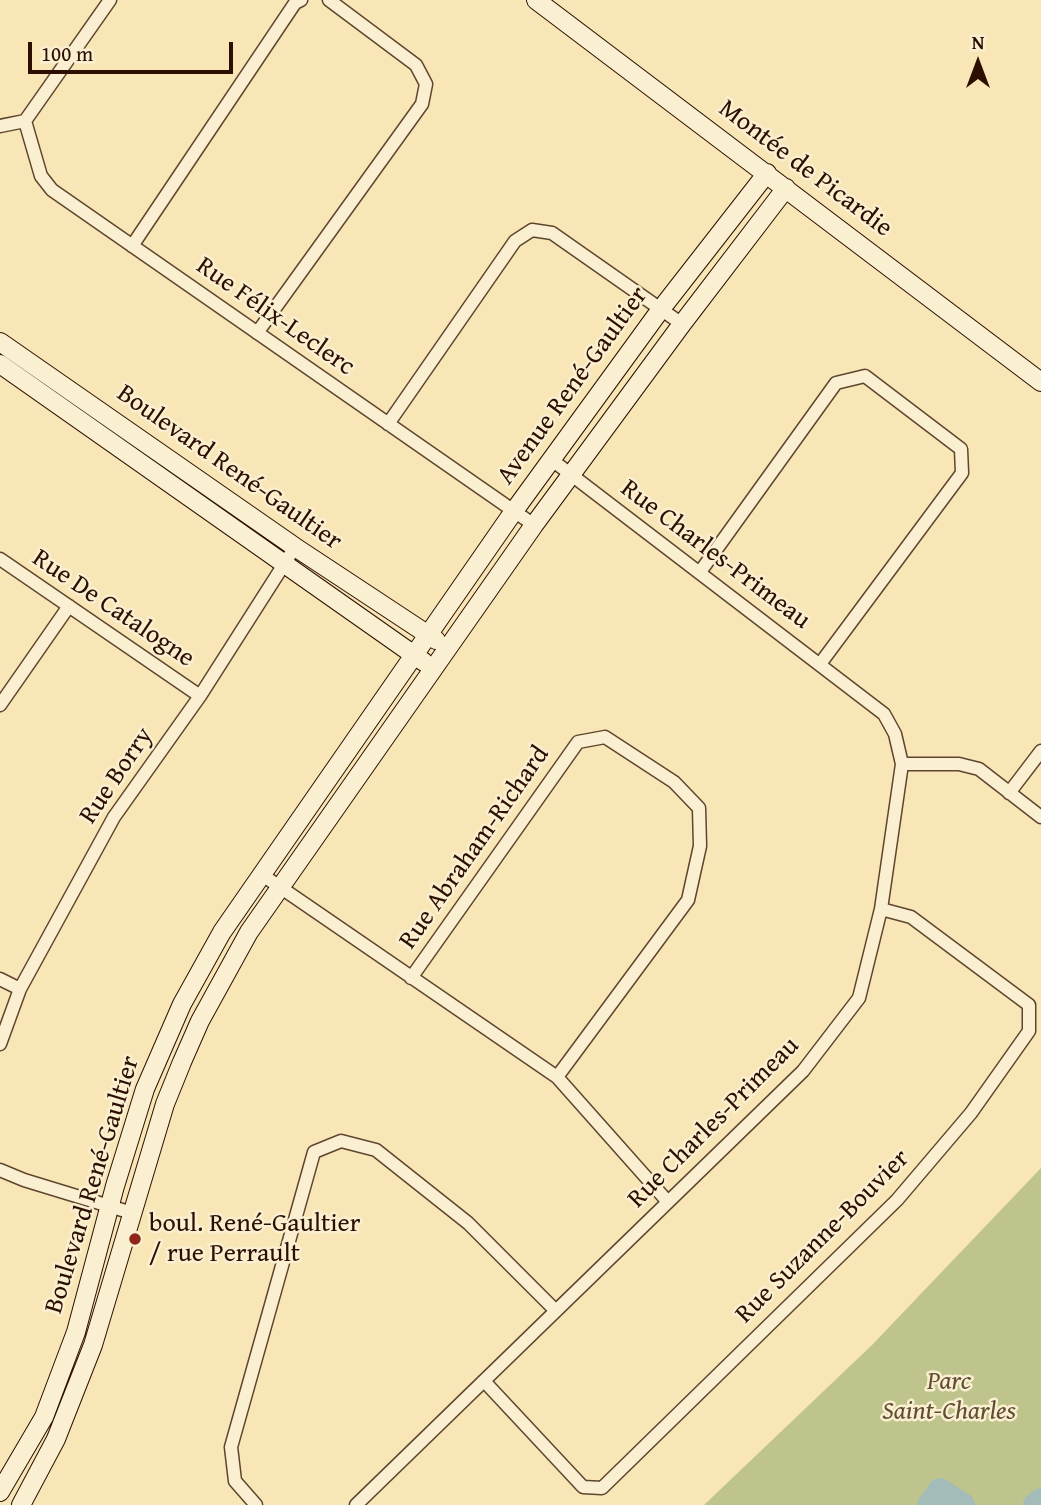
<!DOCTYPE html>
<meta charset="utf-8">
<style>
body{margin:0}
#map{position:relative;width:1041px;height:1505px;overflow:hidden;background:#f8e6b6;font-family:"Gentium Book Plus",serif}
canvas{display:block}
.north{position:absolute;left:943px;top:28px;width:70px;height:70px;-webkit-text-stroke:5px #faefd0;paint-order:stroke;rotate:0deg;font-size:19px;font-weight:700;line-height:28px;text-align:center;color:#2c0f01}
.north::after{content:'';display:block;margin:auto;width:24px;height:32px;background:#2c0f01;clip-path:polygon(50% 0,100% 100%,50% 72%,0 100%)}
.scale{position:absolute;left:28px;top:42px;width:205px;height:32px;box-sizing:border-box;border:4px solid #2c0f01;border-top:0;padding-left:9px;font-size:21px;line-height:24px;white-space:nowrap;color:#2c0f01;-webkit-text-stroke:5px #faefd0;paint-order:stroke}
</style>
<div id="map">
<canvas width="1041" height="1505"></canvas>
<div class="north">N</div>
<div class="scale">100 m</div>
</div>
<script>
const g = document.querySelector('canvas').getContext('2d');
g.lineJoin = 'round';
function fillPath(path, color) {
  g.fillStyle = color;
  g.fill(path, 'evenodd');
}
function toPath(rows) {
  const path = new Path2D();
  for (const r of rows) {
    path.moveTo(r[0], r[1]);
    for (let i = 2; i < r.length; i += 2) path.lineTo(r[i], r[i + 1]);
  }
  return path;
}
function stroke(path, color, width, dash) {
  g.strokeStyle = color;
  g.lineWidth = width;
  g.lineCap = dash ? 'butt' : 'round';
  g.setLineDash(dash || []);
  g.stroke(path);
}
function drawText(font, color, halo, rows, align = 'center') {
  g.font = font + ' "Gentium Book Plus",serif';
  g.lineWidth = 5;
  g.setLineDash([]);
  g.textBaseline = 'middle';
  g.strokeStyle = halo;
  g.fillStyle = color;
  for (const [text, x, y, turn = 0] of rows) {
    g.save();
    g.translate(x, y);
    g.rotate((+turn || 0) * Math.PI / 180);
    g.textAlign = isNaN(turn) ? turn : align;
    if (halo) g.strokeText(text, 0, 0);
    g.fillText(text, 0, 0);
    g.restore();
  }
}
fillPath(toPath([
 [1041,1168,1041,1500,1035,1505,963,1505,940,1490,929,1505,704,1505,872,1345]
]), '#bfc48c');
stroke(toPath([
 [929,1505,940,1490,963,1505],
 [1035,1505,1041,1500]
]), '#a3bcba', 24);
const street = toPath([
 [25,121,41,176,52,190,534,525],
 [0,126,25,121,110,0],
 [132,246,295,3,301,0],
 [257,333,422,104,426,84,416,65,329,0],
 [388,424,515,241,532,230,552,233,682,324],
 [0,559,200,696],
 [700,572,836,383,865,376,961,449,962,473,820,664],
 [0,705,69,606],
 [902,764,959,764,979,769,1041,817],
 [1009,793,1041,751],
 [261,874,557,1077,668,1202],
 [411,978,578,742,605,737,674,782,699,808,700,846,688,900,557,1077],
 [0,979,20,989],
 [0,1044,20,989,114,817,200,696,295,547],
 [0,1170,24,1180,132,1213],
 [484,1381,583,1487,602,1488,897,1200,971,1113,1029,1031,1029,1005,911,917,881,909],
 [256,1505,235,1481,231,1447,314,1152,341,1141,376,1150,468,1223,556,1311],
 [356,1505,803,1071,859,998,881,909,902,764,895,734,884,714,552,460]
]);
const secondary = toPath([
 [536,0,1041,382],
 [0,342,295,547,436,640],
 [0,364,424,662],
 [0,1492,44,1417,76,1332,115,1186,145,1089,182,1004,222,932,514,511,661,309,767,173],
 [21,1505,56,1439,93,1345,165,1104,182,1062,200,1021,249,932,534,525,682,324,786,188]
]);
stroke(street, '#5f452e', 15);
stroke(secondary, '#2c0f01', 20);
stroke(street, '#faefd0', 12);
stroke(secondary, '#faefd0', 18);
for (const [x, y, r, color] of [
 [135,1239,7,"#8f2418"]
]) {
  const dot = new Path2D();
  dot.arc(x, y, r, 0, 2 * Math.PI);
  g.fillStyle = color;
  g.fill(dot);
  stroke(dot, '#faefd0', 2.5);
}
drawText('26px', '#2c0f01', '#faefd0', [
 ["Montée de Picardie",805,169,37],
 ["Rue Félix-Leclerc",275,317,35],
 ["Avenue René-Gaultier",573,386,-54],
 ["Boulevard René-Gaultier",229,468,35],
 ["Rue Charles-Primeau",715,555,37],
 ["Rue De Catalogne",113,609,34],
 ["Rue Borry",117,776,-56],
 ["Rue Abraham-Richard",475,848,-55],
 ["Rue Charles-Primeau",714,1123,-45],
 ["Boulevard René-Gaultier",93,1185,-73],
 ["Rue Suzanne-Bouvier",823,1237,-45]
]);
drawText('26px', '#2c0f01', '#faefd0', [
 ["boul. René-Gaultier",149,1224],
 ["/ rue Perrault",149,1254]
], 'left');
drawText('italic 26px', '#5f4e32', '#faefd0', [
 ["Parc",949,1382],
 ["Saint-Charles",949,1412]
]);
</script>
